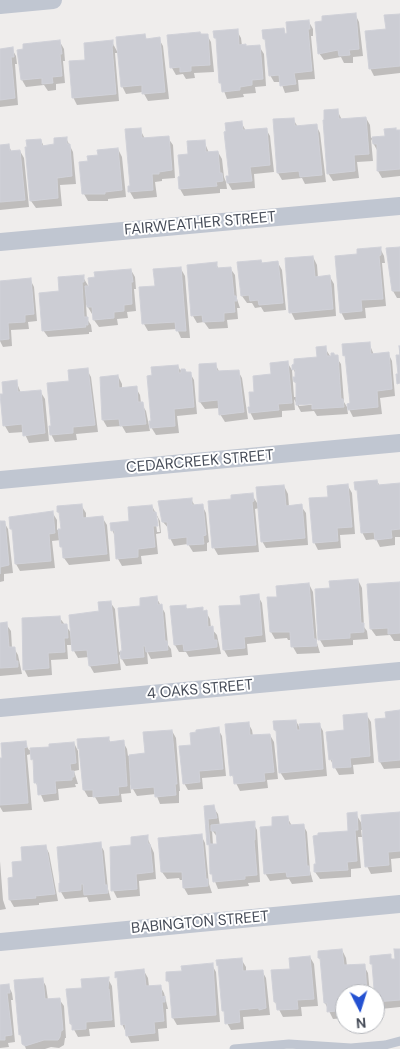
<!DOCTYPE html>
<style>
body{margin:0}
#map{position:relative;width:400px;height:1049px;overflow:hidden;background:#efedec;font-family:"DM Sans",sans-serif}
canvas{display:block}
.north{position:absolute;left:335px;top:984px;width:50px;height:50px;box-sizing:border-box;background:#fff;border:1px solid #b5b7bc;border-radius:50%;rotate:175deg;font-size:14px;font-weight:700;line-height:20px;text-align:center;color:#464c58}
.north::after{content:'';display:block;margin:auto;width:18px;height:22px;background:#2451d1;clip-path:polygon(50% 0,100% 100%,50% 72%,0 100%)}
</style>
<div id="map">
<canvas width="400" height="1049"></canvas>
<div class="north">N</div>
</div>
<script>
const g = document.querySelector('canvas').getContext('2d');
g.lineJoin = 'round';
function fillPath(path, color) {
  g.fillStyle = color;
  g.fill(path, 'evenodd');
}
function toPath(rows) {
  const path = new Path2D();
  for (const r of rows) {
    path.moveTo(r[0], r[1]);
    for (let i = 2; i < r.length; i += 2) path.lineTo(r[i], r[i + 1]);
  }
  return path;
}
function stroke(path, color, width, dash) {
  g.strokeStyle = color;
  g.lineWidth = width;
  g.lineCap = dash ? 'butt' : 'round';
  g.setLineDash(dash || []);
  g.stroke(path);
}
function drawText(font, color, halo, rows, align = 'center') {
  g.font = font + ' "DM Sans",sans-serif';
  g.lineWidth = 4;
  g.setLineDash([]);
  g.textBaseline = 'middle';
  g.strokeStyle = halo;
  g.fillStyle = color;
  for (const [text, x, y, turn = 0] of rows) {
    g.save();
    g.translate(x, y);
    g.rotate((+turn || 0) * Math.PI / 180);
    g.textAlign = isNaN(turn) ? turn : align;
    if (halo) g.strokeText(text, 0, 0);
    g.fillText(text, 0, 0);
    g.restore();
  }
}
fillPath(toPath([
 [355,14,359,22,363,56,353,57,353,63,344,63,341,57,324,60,319,53],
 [400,15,400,73,374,76,370,68,387,30],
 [309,22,313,29,313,36,311,36,315,79,298,80,299,91,285,93,281,82,274,82,270,75,267,44,264,38,283,30,286,35],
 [237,31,241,38,242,46,247,47,259,46,264,54,266,86,255,87,256,93,243,94,244,97,227,99,221,83,217,41,215,37],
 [207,35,211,42,214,72,194,73,195,78,186,79,183,74,176,75,172,68,169,36],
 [145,36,147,40,159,39,163,46,169,99,148,101,143,92,126,94,122,86],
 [60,42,64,49,65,61,63,61,65,83,56,84,56,90,48,91,44,85,26,87,22,80],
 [112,42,118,53,115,53,119,101,77,105,73,97,87,61],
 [12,49,16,56,17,64,15,64,18,105,0,107,0,50],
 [337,110,342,120,366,118,370,125,371,138,386,137,400,131,400,176,382,178,378,171,378,152,371,139,373,161,357,162,359,178,333,181,328,173],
 [293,119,298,127,316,125,320,133,326,182,305,184,302,178,282,180,278,173],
 [241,122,246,131,266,129,270,136,274,172,254,174,255,188,232,190,228,183,228,177,230,177],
 [140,129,145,139,168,138,173,145,175,178,162,179,162,181,155,182,157,197,134,199,130,192],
 [66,138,73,152,76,184,60,185,62,206,36,208,31,201,41,140,44,147,56,146],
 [204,141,209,153,218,152,222,159,224,177,226,182,227,189,220,189,220,193,184,196,180,189,179,178,181,178,189,155],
 [8,145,12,152,20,151,24,158,29,207,0,210,0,146],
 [118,149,122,157,126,197,108,199,108,201,88,201,84,194,81,164,89,163,99,156],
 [400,247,400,298,397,298,393,291],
 [380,248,384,256,385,263,382,263,386,306,365,308,366,318,345,320,341,312,359,255],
 [313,257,317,265,318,278,330,277,334,284,336,316,295,320,291,312],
 [278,263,282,270,286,310,264,312,261,307,255,308,252,303,247,303,242,296,262,264],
 [216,264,219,269,230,268,235,275,237,299,240,308,237,308,238,319,227,320,228,328,209,329,204,322,197,323,193,316],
 [181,269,185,276,190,338,181,338,177,329,148,331,144,324,156,287],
 [131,270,135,277,136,289,134,289,136,311,127,312,128,318,117,319,118,325,99,327,94,320,94,314,92,314,86,304,87,319,91,325,92,332,89,332,89,334,48,337,43,330,61,293,83,277,90,289],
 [30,279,34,287,37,321,28,322,29,329,11,330,12,346,3,347,0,341,0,282],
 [369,343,374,355,388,353,392,361,395,396,380,398,382,414,353,417,349,409,351,405,347,360,344,355],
 [325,348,332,359,334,354,341,364,344,402,347,407,348,414,317,416,314,411,301,412,294,399,295,410,282,411,282,417,254,420,250,412,255,393,272,375,287,362,292,370,294,397,298,397,297,385,293,379,297,378,296,374,293,369,318,358],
 [299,403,318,404,299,406],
 [215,364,219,371,238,371,242,378,248,419,225,422,220,414,220,408,205,409,200,402],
 [178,366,180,370,185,370,187,373,190,373,194,380,197,414,177,416,179,433,156,435,151,427,153,422],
 [87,370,91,377,98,432,76,434,77,440,55,442,51,434,52,427,71,382],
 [118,376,122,384,122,389,136,388,140,395,141,403,146,411,150,431,126,433,122,426,107,427,103,420,101,378],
 [16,381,21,393,40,391,45,399,49,441,29,443,24,432,9,433,5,426,5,395],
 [377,481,380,486,400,485,400,537,395,537,395,545,380,547,376,539,366,540,362,532,358,493,357,490],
 [284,486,288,494,289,507,301,506,306,513,308,545,266,548,262,541,259,508,255,509,259,552,218,555,214,548,233,500,252,495,259,506],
 [348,486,352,493,355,534,340,535,341,548,318,550,314,542,329,498],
 [191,499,195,506,202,505,206,513,209,542,207,543,207,551,193,552,188,544,174,546,170,538,169,529,163,522],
 [81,505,86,513,86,519,102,517,107,525,110,561,69,565,64,558,61,540,52,541,55,568,20,571,16,564,13,532,11,528,52,512,57,520,57,530,62,530,61,515,58,512],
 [152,506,160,521,161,533,156,534,158,554,141,556,142,564,122,566,118,559,115,536,112,530,130,522],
 [155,515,158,518,160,532,157,532],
 [0,522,4,522,8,529,13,573,4,574,4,581,0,582],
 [358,580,362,588,364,627,367,631,368,639,353,640,353,645,324,647,320,640,331,589],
 [400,583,400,641,394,641,390,635,376,636,371,629],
 [309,584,313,592,317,643,320,653,297,654,293,647,292,640,288,640,287,638,275,639,271,632,278,598],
 [258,596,262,603,266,642,247,644,248,655,228,657,224,650,242,606],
 [156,597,165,613,168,645,171,649,172,657,151,659,147,651,148,664,126,666,119,654,121,670,94,673,90,666,89,657,78,658,74,651,73,645,67,645,68,659,51,660,52,675,28,677,24,669,59,617,72,634,100,612,110,602,115,609,119,652,124,652,142,607],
 [185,606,188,610,202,609,204,612,206,612,210,619,211,628,217,635,221,654,189,657,186,652,179,652,175,645],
 [0,624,6,624,11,631,12,648,14,648,18,655,22,674,0,676],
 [400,711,400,768,384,769,380,762,387,719],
 [366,714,371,722,374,763,353,765,354,774,339,775,330,759,346,731],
 [296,721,301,730,319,724,323,731,327,776,285,780,280,772,277,733,275,730],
 [248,723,252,730,253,736,270,735,274,742,278,779,267,780,268,788,240,791,232,775],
 [218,729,222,736,226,776,202,778,203,789,188,790,184,783,193,746],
 [172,731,176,738,180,791,179,791,179,803,160,804,156,794,137,796,130,784,131,793,121,794,122,802,99,804,95,797,88,797,84,790,78,741,108,738,111,743,123,742,127,749,128,756,146,755],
 [25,743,29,750,74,743,78,751,79,770,74,771,78,784,75,784,76,787,58,789,59,800,44,802,36,783,34,763,31,754,27,755,32,810,3,812,0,807,0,760],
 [205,807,213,807,218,814,220,826,253,823,257,830,260,882,248,883,249,886,218,889,212,874,211,849,208,844],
 [212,830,218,838,218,845,213,845],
 [400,813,400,858,391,859,392,872,371,874,367,866,364,830,361,830,362,837,358,837,361,868,351,869,351,877,320,879,315,872,349,832,356,814,363,826],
 [287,817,292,826,303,825,307,832,310,871,313,882,292,884,289,879,270,881,265,873,274,827],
 [201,835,205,843,209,884,212,893,188,895,184,888,184,880,180,880,179,878,167,879,162,872],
 [147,837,154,853,156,879,139,881,140,896,117,898,113,890,133,847],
 [100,844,104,851,108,889,111,900,89,902,87,897,65,899,61,892],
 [45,846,49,853,58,901,39,903,39,905,14,907,10,900,10,879,15,878,24,862],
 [0,861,3,900,6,909,0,910],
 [342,950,346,958,347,966,364,966,368,973,370,994,345,994,345,1018,333,1019,325,1003,321,961,319,958],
 [400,950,400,1007,381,1009,377,1001,374,968,371,957,390,956,393,961,396,960],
 [310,957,314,964,318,1006,301,1007,302,1016,283,1017,275,1002,291,970],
 [241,959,246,967,246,972,262,971,266,978,270,1015,243,1017,244,1029,231,1030,227,1023,226,1015,224,1011,220,969,217,961],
 [212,965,216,972,220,1022,177,1025,173,1018,171,986,168,981,183,972],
 [144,971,148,978,149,987,160,986,164,993,168,1009,166,1009,167,1028,158,1029,159,1041,131,1043,122,1024,119,981,116,973],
 [42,979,46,986,48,1000,59,999,64,1006,66,1038,65,1038,64,1045,59,1048,51,1047,45,1049,26,1049,20,1034],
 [108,979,112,986,115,1027,89,1029,90,1036,78,1037,71,1024,83,990],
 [8,985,12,993,13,1000,11,1000,15,1042,8,1043,9,1047,0,1048,0,986]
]), '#0003');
const building = toPath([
 [356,13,359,49,349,50,350,55,339,56,338,50,318,54,315,22,322,21,322,16,356,13],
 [400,14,400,66,369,69,365,31,386,29,384,15,400,14],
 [309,20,310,29,308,29,312,71,294,73,296,84,280,86,279,75,269,76,265,39,263,39,262,30,284,28,285,34,287,33,286,22,309,20],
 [238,29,239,45,246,44,246,46,260,45,263,79,252,80,252,85,240,87,240,90,222,92,221,83,219,83,216,38,214,38,213,31,238,29],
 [200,32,201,34,208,34,210,65,191,66,191,71,180,72,180,67,170,68,167,35,200,32],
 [145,34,146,39,160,37,165,92,142,94,142,85,121,87,116,37,145,34],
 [60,40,62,54,60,54,62,76,52,77,53,83,42,84,42,78,21,80,17,50,23,49,23,44,60,40],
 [113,40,113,46,112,46,116,94,72,98,69,61,85,60,84,43,113,40],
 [13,47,14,57,11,57,15,98,0,100,0,49,13,47],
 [338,109,339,119,366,117,369,154,354,155,355,171,327,174,323,120,324,120,324,110,338,109],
 [294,118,295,126,317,124,322,175,300,177,299,171,277,173,273,119,294,118],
 [242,121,243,130,267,128,270,165,250,167,252,181,227,183,226,176,229,176,224,132,226,131,225,123,242,121],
 [141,128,142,138,169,136,172,170,159,172,159,174,152,174,153,190,128,192,128,186,130,186,125,129,141,128],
 [396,128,396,130,400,130,400,169,377,171,377,144,373,144,372,137,385,136,384,129,396,128],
 [67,137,67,144,70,144,72,176,57,178,58,198,30,201,25,147,27,147,26,140,41,139,42,146,54,144,54,138,67,137],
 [205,140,206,152,218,151,220,173,222,173,223,181,216,182,217,186,179,189,178,177,180,176,178,155,188,154,187,141,205,140],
 [9,144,10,151,20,150,25,200,0,202,0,145,9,144],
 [118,148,122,190,105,192,105,194,82,194,79,162,88,161,87,156,98,155,97,150,118,148],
 [381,247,381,255,379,256,383,299,361,300,362,311,340,313,335,256,357,254,357,249,381,247],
 [400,247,400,291,392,291,386,248,400,247],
 [313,256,315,277,330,275,333,309,289,313,285,258,313,256],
 [261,260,262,263,278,261,283,303,259,305,258,300,250,301,249,295,241,296,237,262,261,260],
 [217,262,217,268,231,267,234,296,236,296,237,301,234,301,235,312,224,313,224,321,203,322,202,315,191,316,187,265,217,262],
 [181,267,186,331,176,331,175,322,142,324,139,287,155,286,153,269,181,267],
 [131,269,133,282,131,282,132,304,124,305,124,311,114,312,114,318,93,320,92,307,87,307,85,286,89,286,88,278,95,277,94,272,131,269],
 [84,275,84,282,82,282,84,317,88,317,88,325,85,325,86,327,42,331,39,293,59,291,58,277,84,275],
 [31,278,34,314,25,315,25,322,8,323,9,339,0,340,0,281,31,278],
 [370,342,371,354,389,352,392,389,377,391,378,407,348,410,347,404,350,403,345,355,343,356,342,344,370,342],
 [326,346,327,356,331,356,331,353,334,353,334,355,338,355,341,399,343,399,344,407,312,409,312,404,296,405,296,382,294,382,293,377,295,377,295,369,292,370,292,365,294,364,294,359,317,357,316,347,326,346],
 [399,346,400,346,400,383,397,384,396,374,398,374,396,355,400,355,399,346],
 [288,361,292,403,278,404,279,410,249,413,248,407,250,407,249,392,254,392,253,376,271,374,270,363,288,361],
 [216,363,217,371,239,370,244,412,219,415,218,400,199,402,199,364,216,363],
 [178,365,179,373,181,373,181,369,185,369,186,372,191,372,194,407,174,409,175,426,150,428,149,421,151,421,147,376,152,375,151,367,178,365],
 [88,368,95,425,73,427,73,433,50,435,49,426,51,426,47,383,69,381,68,370,88,368],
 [118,375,119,388,137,386,138,402,143,402,146,424,120,426,119,419,102,420,100,377,118,375],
 [17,380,18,392,41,390,45,433,23,436,22,424,3,426,0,394,3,394,2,382,17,380],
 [377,480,378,485,400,483,400,529,391,530,392,538,375,540,374,532,361,533,357,490,355,490,354,482,377,480],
 [348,484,352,527,337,528,338,541,313,543,309,498,328,497,327,486,348,484],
 [284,485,286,506,302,504,305,538,261,542,256,487,284,485],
 [253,493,254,501,252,502,256,545,212,548,208,501,231,499,231,495,253,493],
 [192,498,192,505,203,504,206,535,203,536,204,544,187,545,187,537,169,539,167,522,162,522,158,501,192,498],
 [82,504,83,518,103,516,107,554,63,558,62,547,60,547,58,529,61,529,59,512,57,512,57,506,82,504],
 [152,505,153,512,156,512,158,526,153,526,155,547,138,549,138,557,116,559,114,530,111,531,110,523,129,521,128,507,152,505],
 [53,511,55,533,49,534,51,561,15,564,12,529,10,529,9,517,53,511],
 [0,521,5,521,9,565,0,567,0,574,0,521],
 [358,579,361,623,364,623,364,632,350,633,350,638,318,640,315,589,330,588,329,581,358,579],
 [400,582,400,633,388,634,388,628,370,629,367,584,400,582],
 [309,583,314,639,316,639,317,646,291,647,290,632,270,632,267,597,277,597,276,586,309,583],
 [259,594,262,635,244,637,245,648,223,650,219,606,241,605,240,596,259,594],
 [157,596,158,605,162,604,165,641,167,641,168,650,146,652,145,646,143,646,144,657,121,659,120,651,122,651,118,608,140,606,140,598,157,596],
 [111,601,118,663,89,666,87,650,72,651,69,615,99,611,98,602,111,601],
 [186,605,186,609,203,607,203,611,207,610,208,627,213,626,214,640,217,640,217,647,184,651,183,644,174,645,170,606,186,605],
 [60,616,61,624,67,624,68,638,64,638,65,652,48,653,49,668,23,670,22,618,60,616],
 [7,622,9,647,15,647,16,661,18,661,18,667,0,668,0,623,7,622],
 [400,710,400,760,379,762,375,719,386,718,385,712,400,710],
 [367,713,370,756,350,758,351,767,333,768,332,759,329,760,326,732,344,730,343,715,367,713],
 [296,720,297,730,300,730,299,724,320,723,323,769,279,773,276,730,274,730,273,721,296,720],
 [249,722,250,735,270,734,274,772,264,773,265,781,234,784,233,775,230,776,225,724,249,722],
 [219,727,223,769,199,771,200,782,183,784,179,746,191,745,190,733,196,732,196,730,219,727],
 [172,730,177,784,175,784,176,795,155,797,154,787,131,789,129,755,145,753,143,732,172,730],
 [109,737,109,742,124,740,127,786,118,787,119,795,93,797,93,790,83,790,79,748,78,749,77,739,109,737],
 [26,741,27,747,24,748,28,803,0,805,0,758,2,758,1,743,26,741],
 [74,742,76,763,70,764,71,771,74,771,74,777,72,777,72,780,55,781,56,793,38,795,37,783,34,783,33,759,31,760,30,748,49,747,49,744,74,742],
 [214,805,217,818,208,819,210,844,217,844,216,831,211,831,211,825,255,821,255,840,254,840,257,875,245,876,245,879,213,882,212,874,210,874,209,844,207,845,204,806,214,805],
 [357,812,358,830,355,830,357,861,347,862,348,870,314,872,314,864,316,864,313,836,318,835,318,833,348,831,347,813,357,812],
 [400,812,400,851,388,852,389,865,365,867,361,815,400,812],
 [288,816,289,825,304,824,307,866,309,866,310,875,287,877,286,872,264,874,260,827,272,826,272,817,288,816],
 [202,834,206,879,208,879,208,886,183,888,182,872,161,872,158,838,202,834],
 [148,835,148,844,150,844,153,872,136,874,137,889,111,891,110,847,131,845,131,837,148,835],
 [101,842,105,885,107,885,108,893,84,895,83,884,81,884,81,890,59,892,59,883,60,883,57,847,101,842],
 [46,845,55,894,35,896,36,898,9,900,8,878,13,877,12,862,22,861,21,847,46,845],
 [342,949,344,965,365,964,367,994,345,994,345,1010,327,1012,327,1003,324,1003,320,958,318,958,318,951,342,949],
 [394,949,400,949,400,1000,375,1002,372,964,370,964,370,956,391,954,391,959,395,959,394,949],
 [310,956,314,999,297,1000,298,1009,277,1010,276,1002,274,1002,271,970,290,969,289,958,310,956],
 [242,958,243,971,263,970,266,1008,259,1010,259,1008,239,1010,240,1022,225,1024,224,1011,222,1011,218,965,217,966,216,960,242,958],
 [213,963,216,1015,172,1018,169,981,166,981,166,972,182,971,181,966,213,963],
 [144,969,146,986,161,985,162,997,165,996,165,1002,162,1002,164,1021,154,1022,155,1033,126,1036,125,1024,121,1025,117,977,115,978,115,972,144,969],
 [109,977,108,989,109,989,112,1020,86,1022,86,1029,72,1030,72,1024,70,1024,66,989,82,988,81,979,109,977],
 [43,978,45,999,60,998,63,1030,61,1031,60,1037,58,1040,44,1040,25,1046,22,1044,21,1034,19,1035,14,980,43,978],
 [9,984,10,993,7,993,12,1035,5,1036,5,1040,0,1040,0,985,9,984]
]);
fillPath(building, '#cccdd4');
stroke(building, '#d0d1d8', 1);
stroke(toPath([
 [234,1049,289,1044,351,1048,385,1045,400,1041]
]), '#c0c6d1', 9);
stroke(toPath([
 [0,5,53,0],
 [0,242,400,206],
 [0,480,400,443],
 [0,708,400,671],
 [0,942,400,904]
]), '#c0c6d1', 18);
drawText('15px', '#464c58', '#fff', [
 ["FAIRWEATHER STREET",200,224,-5],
 ["CEDARCREEK STREET",200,462,-5],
 ["4 OAKS STREET",200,690,-5],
 ["BABINGTON STREET",200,923,-5]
]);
</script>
